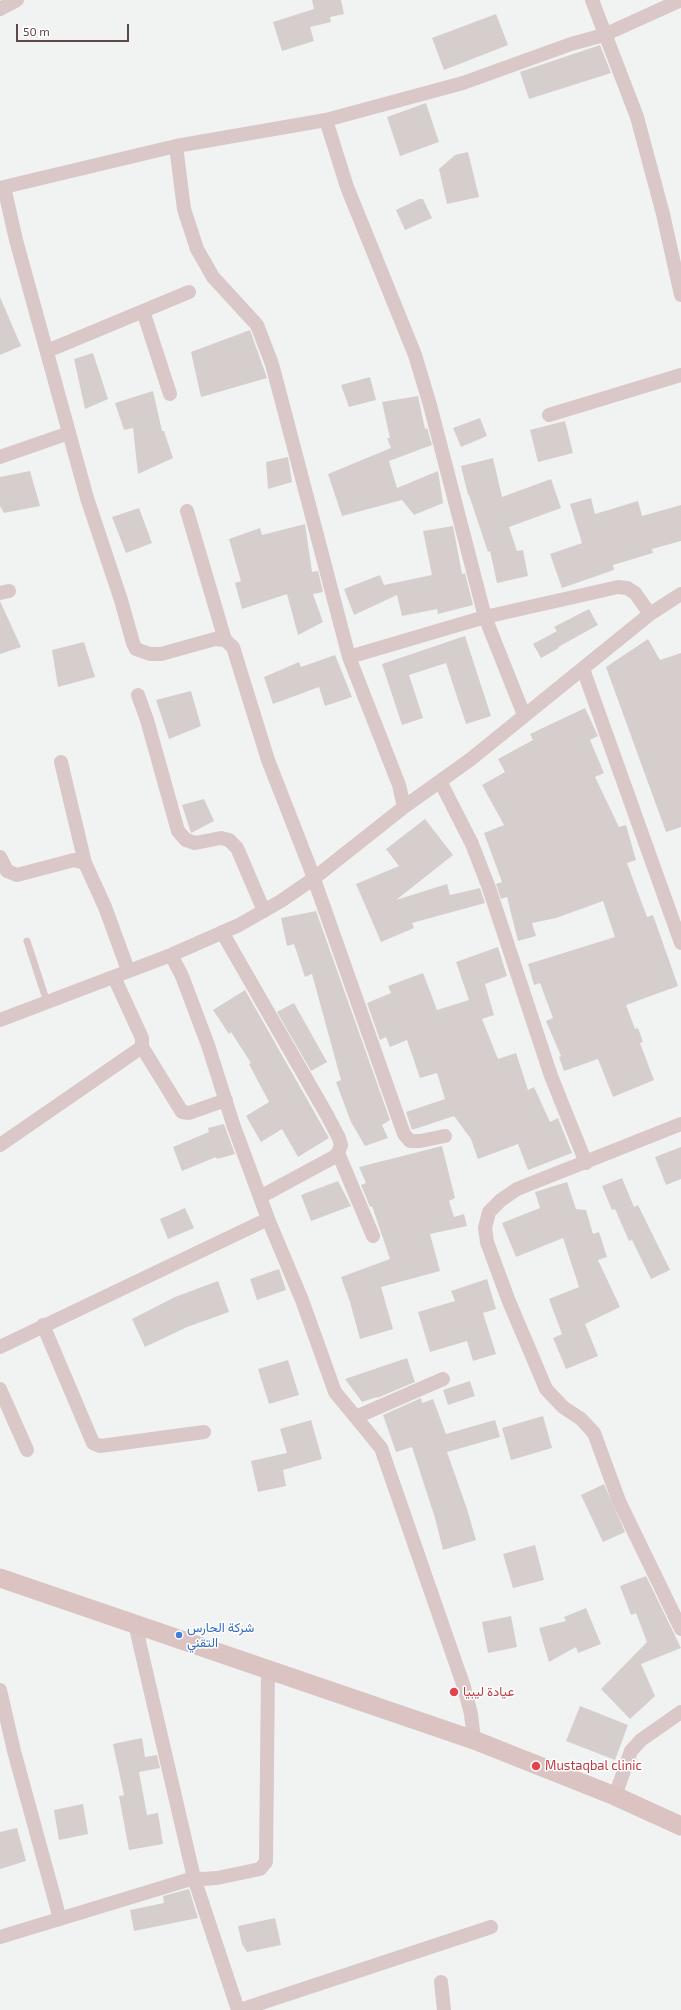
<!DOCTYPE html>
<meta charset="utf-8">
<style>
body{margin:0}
#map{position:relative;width:681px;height:2010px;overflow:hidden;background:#f1f3f2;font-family:"Exo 2",sans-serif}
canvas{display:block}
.scale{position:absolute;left:16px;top:24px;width:113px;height:18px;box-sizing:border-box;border:2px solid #604747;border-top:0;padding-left:5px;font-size:12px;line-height:14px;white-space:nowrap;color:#604747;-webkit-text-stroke:3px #fff;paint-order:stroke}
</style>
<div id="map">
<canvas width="681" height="2010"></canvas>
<div class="scale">50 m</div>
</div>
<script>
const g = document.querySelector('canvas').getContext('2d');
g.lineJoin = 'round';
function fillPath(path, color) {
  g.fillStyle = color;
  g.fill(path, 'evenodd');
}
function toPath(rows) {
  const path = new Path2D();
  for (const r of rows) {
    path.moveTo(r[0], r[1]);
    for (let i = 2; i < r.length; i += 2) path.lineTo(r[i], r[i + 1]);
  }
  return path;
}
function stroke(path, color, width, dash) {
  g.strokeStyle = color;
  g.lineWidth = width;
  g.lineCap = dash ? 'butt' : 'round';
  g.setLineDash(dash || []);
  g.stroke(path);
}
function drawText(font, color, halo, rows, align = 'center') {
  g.font = font + ' "Exo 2",Vazirmatn,sans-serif';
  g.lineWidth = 3;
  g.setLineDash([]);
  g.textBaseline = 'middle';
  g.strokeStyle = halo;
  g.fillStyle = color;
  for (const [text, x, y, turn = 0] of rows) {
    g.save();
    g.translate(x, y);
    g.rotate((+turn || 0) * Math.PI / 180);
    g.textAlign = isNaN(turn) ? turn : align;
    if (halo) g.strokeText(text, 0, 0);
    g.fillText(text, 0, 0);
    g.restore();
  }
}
fillPath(toPath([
 [312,0,341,0,344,14,330,17,331,22,310,27,314,41,282,51,273,22,314,9],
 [496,14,508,45,444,70,432,38],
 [600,45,611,73,529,99,520,72],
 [426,103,439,142,400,156,387,117],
 [468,152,479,197,447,204,439,169,455,155],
 [419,199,423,199,432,218,405,230,396,210],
 [0,297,21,346,0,355],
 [250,330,267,378,201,397,191,352],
 [93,353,108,399,85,409,74,359],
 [370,377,376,400,349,407,341,385],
 [153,391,162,431,164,431,173,458,138,474,133,428,124,430,115,403],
 [418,396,425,429,427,428,432,445,389,461,397,488,438,471,443,503,414,515,402,500,342,516,328,474,391,448,387,438,390,438,382,402],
 [480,418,487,436,461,447,453,428],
 [565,421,573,453,538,462,530,430],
 [288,457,292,482,268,489,266,462],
 [493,458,502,497,551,479,561,508,509,527,517,551,523,550,528,576,497,583,490,551,488,552,469,495,468,495,461,466],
 [30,471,40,506,4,513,0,506,0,477],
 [591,498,595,514,638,501,642,516,681,505,681,541,652,549,653,553,613,565,614,570,562,588,550,554,582,543,570,504],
 [139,508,152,543,126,553,112,517],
 [305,524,312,572,318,571,323,592,313,594,323,622,298,635,287,594,242,609,235,583,241,581,229,539,260,528,262,535],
 [453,526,462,574,465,573,473,605,438,614,437,609,402,616,397,595,354,615,344,589,380,575,384,585,432,575,423,531],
 [0,601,21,647,0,654],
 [589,609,598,625,558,647,559,648,541,658,533,644,557,631,554,627],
 [465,636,491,716,466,724,446,663,409,675,423,718,402,725,382,664],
 [648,639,660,660,681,653,681,827,666,832,606,667],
 [84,642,95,677,58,687,52,650],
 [335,655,352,697,325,706,319,687,273,704,264,677,299,662,301,667],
 [191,691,201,726,169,739,156,700],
 [585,708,598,736,590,740,604,773,595,777,619,827,626,825,636,860,627,863,647,917,653,915,678,986,626,1005,635,1029,638,1028,643,1042,640,1043,654,1080,613,1097,598,1059,564,1071,559,1057,561,1056,546,1021,553,1018,540,983,534,985,528,964,615,937,603,901,556,918,532,923,536,936,518,941,507,897,501,899,496,884,502,882,484,833,504,825,482,785,505,772,498,759,533,740,530,734],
 [204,799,214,821,191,833,182,805],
 [425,819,453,855,396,900,447,884,450,895,480,888,485,903,412,923,414,928,381,942,356,884,399,866,386,849],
 [316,911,390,1120,382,1125,388,1138,365,1146,351,1122,336,1082,341,1080,312,974,305,977,294,944,287,946,281,918],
 [498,947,507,976,485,984,494,1015,482,1019,498,1059,516,1053,528,1090,534,1087,550,1122,558,1118,572,1153,528,1170,518,1144,478,1159,471,1139,454,1116,412,1130,406,1112,445,1099,437,1073,420,1078,407,1040,390,1047,386,1037,380,1040,367,1003,391,993,388,986,423,973,437,1010,469,1000,456,962],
 [245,990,329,1138,298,1157,282,1129,261,1142,246,1116,269,1102,249,1064,251,1063,231,1032,229,1034,213,1010],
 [294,1003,327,1062,311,1071,277,1012],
 [224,1124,235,1154,217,1159,216,1157,182,1171,173,1147,209,1132,208,1128],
 [442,1146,455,1198,449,1201,454,1217,464,1214,467,1226,430,1234,440,1271,381,1287,393,1329,360,1339,350,1302,341,1277,390,1259,372,1206,370,1207,361,1185,366,1183,359,1167],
 [681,1147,681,1179,666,1185,655,1157],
 [622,1178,634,1207,638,1205,670,1270,651,1279,632,1240,629,1241,615,1209,612,1210,602,1186],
 [338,1181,351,1206,311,1221,301,1195],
 [567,1182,576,1209,586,1210,593,1234,599,1232,607,1257,598,1260,620,1307,585,1324,598,1356,566,1369,553,1338,562,1334,549,1299,579,1287,563,1238,516,1257,502,1223,540,1208,535,1192],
 [185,1208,194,1228,168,1239,160,1219],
 [279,1269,286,1290,257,1300,250,1279],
 [487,1279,496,1309,483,1313,496,1354,473,1361,467,1341,430,1352,418,1312,455,1301,451,1291],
 [218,1281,229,1312,187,1327,145,1347,132,1319,175,1297],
 [407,1358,415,1382,377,1398,377,1397,362,1402,345,1379],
 [288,1360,299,1395,269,1404,258,1369],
 [470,1381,475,1396,448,1405,443,1390],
 [421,1398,422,1403,433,1399,446,1434,495,1420,500,1437,447,1452,467,1509,476,1540,443,1550,435,1518,412,1447,396,1452,383,1415],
 [543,1416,552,1448,511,1460,502,1428],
 [311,1420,322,1459,283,1470,286,1486,258,1492,251,1461,287,1453,280,1429],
 [604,1484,625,1532,603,1542,581,1495],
 [535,1545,544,1580,513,1588,503,1554],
 [646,1576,681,1648,641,1664,655,1696,630,1719,601,1689,647,1642,636,1613,631,1615,620,1586],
 [586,1608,601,1644,578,1653,576,1647,549,1662,539,1628,566,1621,564,1617],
 [511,1616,517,1647,488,1653,482,1622],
 [580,1706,628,1725,615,1760,566,1741],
 [142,1738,145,1757,157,1755,160,1768,139,1772,147,1815,158,1813,163,1844,129,1850,119,1796,124,1795,113,1744],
 [83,1804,88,1834,59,1840,54,1810],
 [17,1828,26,1861,0,1869,0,1832],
 [189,1889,198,1918,134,1931,130,1910,164,1903,163,1896],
 [275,1918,281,1945,247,1952,242,1944,238,1926]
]), '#d6cecd');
stroke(toPath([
 [27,941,47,1002]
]), '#dac7c7', 7);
stroke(toPath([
 [592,0,637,117,663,214,681,295],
 [0,9,17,0],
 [326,120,347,187,415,355,430,405,485,617,524,715],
 [176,146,184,209,197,249,213,277,257,325,272,364,349,657,399,785,404,807],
 [4,187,16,240,87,498,121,600,133,643,136,649,150,654,161,654,215,639,225,640,233,647,268,760,309,865,404,1134,410,1141,420,1141,445,1136],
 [0,188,176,146,326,120,463,83,571,44,604,35,681,0],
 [143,311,170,394],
 [47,351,189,292],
 [549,415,681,375],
 [0,457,69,433],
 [187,511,225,640],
 [0,593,9,591],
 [349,657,485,617,618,587,627,588,635,593,650,614],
 [583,669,681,943],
 [138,695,147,720,178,831,186,840,195,843,221,838,229,840,237,848,264,911],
 [61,762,85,863],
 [440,781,472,844,489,888,551,1076,586,1163],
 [0,857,7,871,17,875,74,860,85,863,105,907,128,970],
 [222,932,327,1115,339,1138,341,1145,338,1153,334,1157,260,1197,268,1219],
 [171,955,182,976,208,1045,233,1124,260,1197],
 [0,1020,171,955,239,925,281,901,313,879,404,807,471,759,650,614,681,594],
 [142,1047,182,1112,189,1113,226,1100],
 [681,1124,517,1189,501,1200,489,1212,485,1228,487,1242,508,1299,546,1389,563,1407,581,1419,594,1433,619,1501,681,1629],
 [0,1145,142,1047,142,1038,114,977],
 [338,1153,373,1236],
 [43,1325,93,1443,100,1446,108,1445,204,1432],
 [0,1347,268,1219,302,1300,335,1392,381,1448,464,1687,471,1714,474,1740],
 [0,1389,27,1450],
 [356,1417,443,1379],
 [0,1690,14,1751,60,1919],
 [615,1796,631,1751,641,1740,681,1712],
 [0,1937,194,1878,135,1624],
 [441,1982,444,2010],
 [238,2010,194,1878,203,1879,217,1878,260,1869,266,1862,268,1669],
 [240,2010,491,1927]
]), '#dac7c7', 14);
stroke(toPath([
 [0,1578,474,1740,615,1796,681,1826]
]), '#dbc3c2', 19);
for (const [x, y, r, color] of [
 [179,1635,4,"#3f7fe0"],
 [454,1692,5,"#e0444e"],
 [536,1766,5,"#e0444e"]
]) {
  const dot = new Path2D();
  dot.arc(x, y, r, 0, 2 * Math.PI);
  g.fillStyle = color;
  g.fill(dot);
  stroke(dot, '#fff', 1.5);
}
drawText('13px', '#366cbe', '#fff', [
 ["شركة الحارس",187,1628],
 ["التقني",187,1643]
], 'left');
drawText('13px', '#be3a42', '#fff', [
 ["عيادة ليبيا",463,1692],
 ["Mustaqbal clinic",545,1766]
], 'left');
</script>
